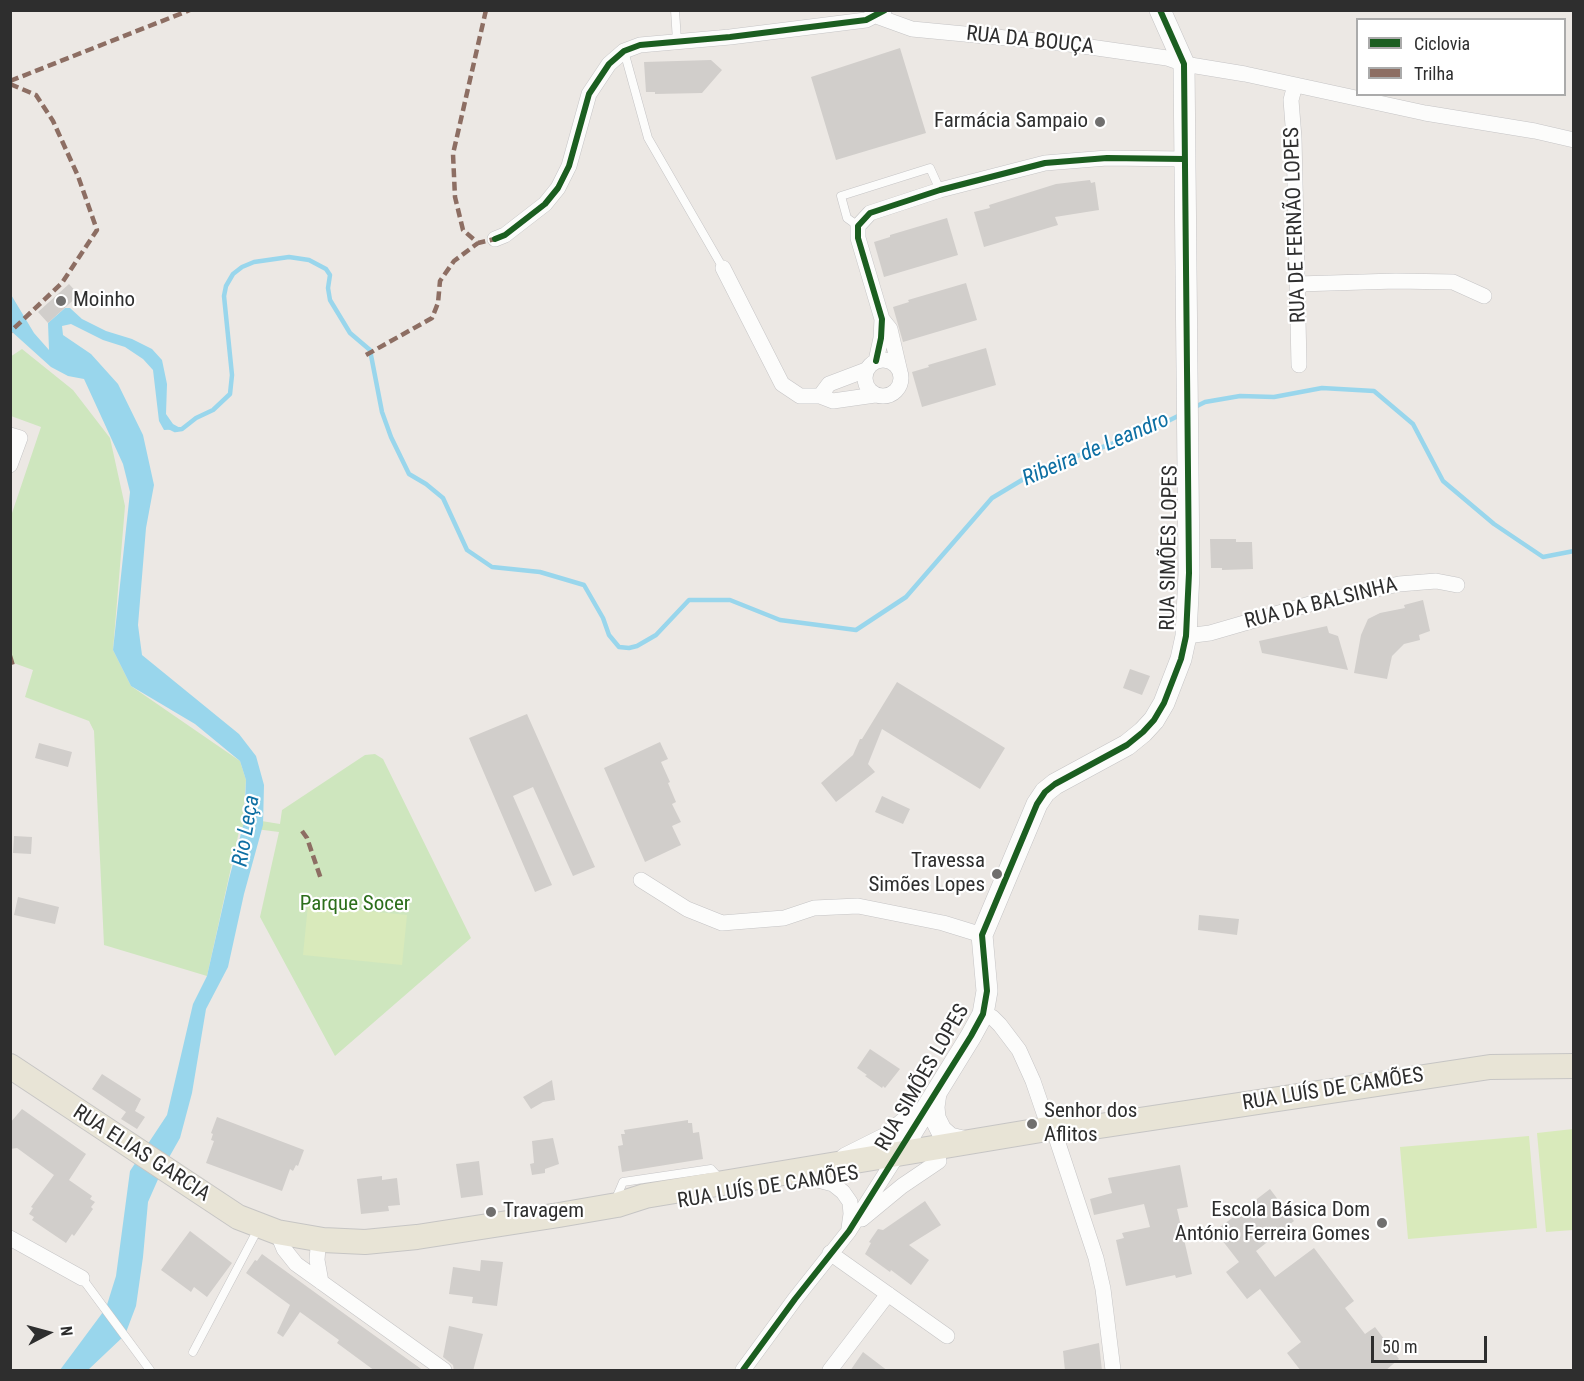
<!DOCTYPE html>
<meta charset="utf-8">
<style>
body{margin:0}
#map{position:relative;width:1584px;height:1381px;overflow:hidden;background:#ece8e4;font-family:"Roboto Condensed",sans-serif}
canvas{display:block}
.frame{position:absolute;inset:0;border:12px solid #2e2e2e;pointer-events:none}
.legend{position:absolute;left:1356px;top:18px;width:210px;height:78px;box-sizing:border-box;background:#fff;border:2px solid #ababab;margin:0;padding:8px 10px;list-style:none;font-size:18px;color:#2e2e2e}
.legend li{display:flex;align-items:center;gap:12px;height:30px}
.legend b{width:30px;border:2px solid #ababab}
.north{position:absolute;left:18px;top:1303px;width:60px;height:60px;-webkit-text-stroke:4px #fff;paint-order:stroke;rotate:84deg;font-size:16px;font-weight:700;line-height:24px;text-align:center;color:#2e2e2e}
.north::after{content:'';display:block;margin:auto;width:21px;height:27px;background:#2e2e2e;clip-path:polygon(50% 0,100% 100%,50% 72%,0 100%)}
.scale{position:absolute;left:1371px;top:1336px;width:116px;height:27px;box-sizing:border-box;border:3px solid #2e2e2e;border-top:0;padding-left:8px;font-size:18px;line-height:21px;white-space:nowrap;color:#2e2e2e;-webkit-text-stroke:4px #fff;paint-order:stroke}
</style>
<div id="map">
<canvas width="1584" height="1381"></canvas>
<div class="frame"></div>
<ul class="legend">
<li><b style="height:8px;background:#1b5e20"></b>Ciclovia</li>
<li><b style="height:8px;background:#8d6e63"></b>Trilha</li>
</ul>
<div class="north">N</div>
<div class="scale">50 m</div>
</div>
<script>
const g = document.querySelector('canvas').getContext('2d');
g.lineJoin = 'round';
function fillPath(path, color) {
  g.fillStyle = color;
  g.fill(path, 'evenodd');
}
function toPath(rows) {
  const path = new Path2D();
  for (const r of rows) {
    if (r.length === 3) {
      path.moveTo(r[0] + r[2], r[1]);
      path.arc(r[0], r[1], r[2], 0, 2 * Math.PI);
      continue;
    }
    path.moveTo(r[0], r[1]);
    for (let i = 2; i < r.length; i += 2) path.lineTo(r[i], r[i + 1]);
  }
  return path;
}
function stroke(path, color, width, dash) {
  g.strokeStyle = color;
  g.lineWidth = width;
  g.lineCap = dash ? 'butt' : 'round';
  g.setLineDash(dash || []);
  g.stroke(path);
}
function drawText(font, color, halo, rows, align = 'center') {
  g.font = font + ' "Roboto Condensed",sans-serif';
  g.lineWidth = 4.5;
  g.setLineDash([]);
  g.textBaseline = 'middle';
  g.strokeStyle = halo;
  g.fillStyle = color;
  for (const [text, x, y, turn = 0] of rows) {
    g.save();
    g.translate(x, y);
    g.rotate((+turn || 0) * Math.PI / 180);
    g.textAlign = isNaN(turn) ? turn : align;
    if (halo) g.strokeText(text, 0, 0);
    g.fillText(text, 0, 0);
    g.restore();
  }
}
fillPath(toPath([
 [22,349,73,390,110,438,125,506,113,650,131,686,240,761,246,780,243,818,280,824,282,810,365,755,375,754,383,759,471,938,335,1056,260,917,279,832,240,827,207,976,104,945,94,731,89,721,25,697,33,670,11,662,11,516,41,427,11,416,10,357]
]), '#cee6be');
fillPath(toPath([
 [308,905,407,915,402,965,303,955],
 [1573,1129,1573,1230,1546,1232,1537,1133],
 [1529,1136,1537,1228,1408,1239,1400,1147]
]), '#d9eabb');
fillPath(toPath([
 [10,293,34,333,49,350,48,323,65,308,70,308,82,319,106,331,132,339,152,349,162,360,167,384,166,414,173,424,182,429,164,430,159,421,153,370,143,359,125,347,103,340,71,324,62,326,63,335,91,354,118,384,143,435,154,485,146,528,138,625,142,655,239,734,256,756,264,785,263,825,244,894,228,967,206,1009,192,1093,180,1138,163,1168,148,1202,143,1257,136,1306,125,1335,88,1370,60,1370,106,1308,116,1276,130,1171,167,1115,193,1004,207,976,229,879,244,822,246,780,240,761,195,724,131,686,113,650,130,492,123,464,84,379,68,376,51,367,11,331]
]), '#99d6ec');
stroke(toPath([
 [1193,408,1205,402,1240,396,1274,397,1322,388,1374,391,1413,424,1443,481,1494,524,1543,557,1574,551],
 [169,427,175,430,182,429,196,418,213,410,230,394,232,375,224,296,226,286,233,274,242,267,254,262,289,257,309,260,326,269,330,275,328,288,330,300,350,333,370,350,382,412,391,437,409,474,426,484,443,498,467,550,492,567,540,572,584,585,603,618,609,635,619,647,629,648,637,646,656,635,689,600,730,600,780,620,856,630,906,597,992,498,1042,468,1146,432,1180,415]
]), '#99d6ec', 4.5);
fillPath(toPath([
 [900,48,926,133,836,160,811,77],
 [711,60,722,70,702,93,655,94,655,92,646,92,644,62],
 [1090,180,1091,183,1095,182,1099,210,1055,217,1058,225,984,247,974,212,990,208,989,205,1056,184],
 [947,218,958,255,884,277,874,242,890,237,890,235],
 [966,283,977,320,903,342,893,307,909,302,908,300],
 [69,284,79,295,48,323,38,312],
 [986,348,996,385,922,407,912,372,929,367,928,365],
 [1210,539,1236,539,1236,542,1252,542,1253,569,1222,570,1222,568,1211,568],
 [1423,600,1430,631,1419,635,1420,640,1404,644,1392,656,1387,679,1354,673,1361,635,1368,619,1380,613,1405,608,1404,605],
 [1327,626,1329,633,1338,636,1348,670,1262,653,1259,641],
 [1130,669,1150,676,1142,695,1123,688],
 [897,682,1005,748,980,789,882,729,868,764,875,772,836,802,821,783,853,755,860,739,862,739],
 [527,714,595,867,573,876,533,787,513,796,552,885,535,892,469,738],
 [660,742,668,759,661,762,670,782,668,783,676,802,672,804,681,822,672,826,681,845,645,862,604,768],
 [39,743,72,752,68,767,35,758],
 [882,796,910,809,903,824,875,812],
 [14,836,32,837,31,854,13,853],
 [18,897,59,907,55,924,14,915],
 [1199,915,1239,919,1237,935,1198,930],
 [870,1049,900,1069,885,1088,883,1086,882,1088,865,1076,867,1075,857,1068],
 [102,1074,141,1099,135,1111,145,1117,137,1129,121,1119,126,1112,92,1089],
 [552,1080,555,1100,543,1102,531,1109,523,1097],
 [22,1109,86,1154,69,1180,92,1196,90,1199,95,1202,91,1207,93,1209,74,1236,72,1234,66,1243,32,1220,34,1217,29,1214,33,1208,31,1207,54,1175,17,1148,10,1149,10,1123],
 [217,1117,304,1150,298,1166,296,1165,293,1171,290,1169,282,1191,206,1163,214,1141,211,1140,213,1134,211,1133],
 [688,1120,688,1123,692,1123,693,1133,699,1132,703,1159,622,1172,618,1146,623,1145,621,1134,625,1134,624,1130],
 [553,1138,559,1164,545,1169,545,1173,532,1175,530,1164,534,1163,532,1141],
 [479,1161,483,1195,461,1198,456,1164],
 [1180,1165,1188,1207,1177,1209,1192,1274,1176,1278,1175,1275,1126,1286,1116,1240,1124,1238,1122,1233,1150,1227,1144,1204,1094,1215,1090,1199,1112,1193,1108,1178],
 [382,1176,382,1180,397,1178,400,1205,388,1206,389,1211,361,1214,357,1179],
 [1270,1189,1294,1221,1256,1251,1275,1277,1314,1248,1354,1301,1345,1308,1365,1334,1375,1327,1399,1359,1385,1371,1301,1371,1287,1353,1301,1342,1260,1289,1247,1299,1226,1272,1239,1262,1215,1231],
 [925,1201,941,1225,909,1245,929,1260,911,1285,891,1270,890,1272,865,1254,871,1243,869,1242,878,1229,883,1230],
 [190,1231,232,1263,207,1297,194,1287,191,1292,161,1270],
 [262,1254,353,1320,424,1371,375,1371,337,1343,339,1340,300,1312,283,1337,277,1333,290,1305,246,1273,255,1260,257,1261],
 [481,1260,503,1262,497,1306,472,1303,473,1297,449,1294,453,1267,480,1271],
 [449,1326,483,1334,473,1371,454,1371,453,1365,443,1357],
 [1099,1343,1102,1371,1065,1371,1063,1351],
 [863,1352,888,1371,850,1371]
]), '#d1cecb');
const lane = toPath([
 [675,10,677,41],
 [624,51,648,138,723,268],
 [858,226,847,218,841,196,930,168,940,190],
 [615,1201,623,1182,711,1169,720,1179],
 [82,1278,150,1370],
 [193,1352,258,1229]
]);
const street = toPath([
 [876,16,912,29,1069,44,1167,58,1184,64,1245,74,1425,113,1535,131,1574,140],
 [1295,85,1291,100,1294,138,1299,365],
 [495,239,505,235,545,204,558,188,569,166,589,94,609,64,624,51,640,45,730,37,866,20,884,11],
 [723,268,782,384,800,396,820,396,833,401,875,395],
 [1298,284,1396,281,1453,282,1484,296],
 [882,319,890,329,900,372],
 [883,378,18],
 [876,361,881,338,882,319,858,238,858,226,870,213,940,190,1045,163,1107,158,1184,159],
 [820,396,829,384,866,370],
 [10,435,20,438,10,465],
 [1186,636,1210,633,1310,604,1399,584,1436,581,1457,585],
 [641,880,687,909,722,923,784,918,814,908,858,906,943,923,982,935],
 [983,1014,992,1017,1000,1025,1019,1050,1033,1081,1046,1119],
 [1053,1128,1096,1258,1103,1289,1113,1370],
 [818,1180,833,1184,843,1192,850,1202,851,1214,849,1228],
 [862,1219,902,1186,939,1161],
 [277,1232,284,1249,296,1264,444,1370],
 [10,1238,82,1278],
 [830,1253,947,1336],
 [321,1282,317,1260,318,1248,323,1240],
 [743,1370,795,1299,849,1231,898,1154],
 [830,1370,888,1294]
]);
const secondary = toPath([
 [936,1093,934,1107,935,1118,941,1130,950,1138,966,1142],
 [846,1158,886,1138,915,1114],
 [887,1161,899,1153,971,1036,983,1014,987,991,982,935,1037,804,1045,792,1055,784,1127,745,1143,732,1154,720,1164,703,1181,659,1186,636,1189,573,1184,64,1160,10]
]);
const primary = toPath([
 [10,1066,238,1217,277,1232,323,1240,365,1242,417,1237,559,1215,617,1205,645,1196,1077,1124,1093,1127,1490,1067,1574,1066]
]);
stroke(lane, '#c5c4c5', 9);
stroke(street, '#c5c4c5', 16);
stroke(secondary, '#c5c4c5', 22);
stroke(primary, '#c6c5c4', 26);
stroke(lane, '#fcfcfb', 8);
stroke(street, '#fcfcfb', 15);
stroke(secondary, '#fcfcfb', 21);
stroke(primary, '#e8e4d6', 24);
stroke(toPath([
 [486,10,453,154,455,197,463,230,478,243,495,239],
 [10,81,190,10],
 [10,84,36,95,53,121,78,176,97,230,62,283,10,332],
 [366,355,432,318,438,303,440,281,454,261,478,243],
 [10,656,13,666],
 [302,831,307,838,321,879]
]), '#8d6e63', 4.5, [9, 4.5]);
stroke(toPath([
 [495,239,505,235,545,204,558,188,569,166,589,94,609,64,624,51,640,45,730,37,866,20,885,10],
 [876,361,881,338,882,319,858,238,858,226,870,213,940,190,1045,163,1107,158,1184,159],
 [743,1370,795,1299,849,1231,971,1036,983,1014,987,991,982,935,1037,804,1045,792,1055,784,1127,745,1143,732,1154,720,1164,703,1181,659,1186,636,1189,573,1184,64,1160,10]
]), '#1b5e20', 6);
for (const [x, y, r, color] of [
 [1100,122,6,"#706f6e"],
 [61,301,6,"#706f6e"],
 [997,874,6,"#706f6e"],
 [1032,1124,6,"#706f6e"],
 [491,1212,6,"#706f6e"],
 [1382,1223,6,"#706f6e"]
]) {
  const dot = new Path2D();
  dot.arc(x, y, r, 0, 2 * Math.PI);
  g.fillStyle = color;
  g.fill(dot);
  stroke(dot, '#fff', 2);
}
drawText('21px', '#2e2e2e', '#fff', [
 ["RUA DA BOUÇA",1030,41,6],
 ["RUA DE FERNÃO LOPES",1296,225,-92],
 ["RUA SIMÕES LOPES",1170,548,-89],
 ["RUA DA BALSINHA",1321,604,-14],
 ["RUA SIMÕES LOPES",923,1078,-60],
 ["RUA LUÍS DE CAMÕES",1333,1090,-9],
 ["RUA ELIAS GARCIA",141,1154,33],
 ["RUA LUÍS DE CAMÕES",768,1188,-9]
]);
drawText('21px', '#2e2e2e', '#fff', [
 ["Farmácia Sampaio",1088,122],
 ["Moinho",73,301,"left"],
 ["Travessa",985,862],
 ["Simões Lopes",985,886],
 ["Senhor dos",1044,1112,"left"],
 ["Aflitos",1044,1136,"left"],
 ["Escola Básica Dom",1370,1211],
 ["António Ferreira Gomes",1370,1235],
 ["Travagem",503,1212,"left"]
], 'right');
drawText('21px', '#2c6e1b', '#fff', [
 ["Parque Socer",355,905]
]);
drawText('italic 22px', '#0d6fa3', '#fff', [
 ["Ribeira de Leandro",1096,450,-23],
 ["Rio Leça",247,831,-80]
]);
</script>
